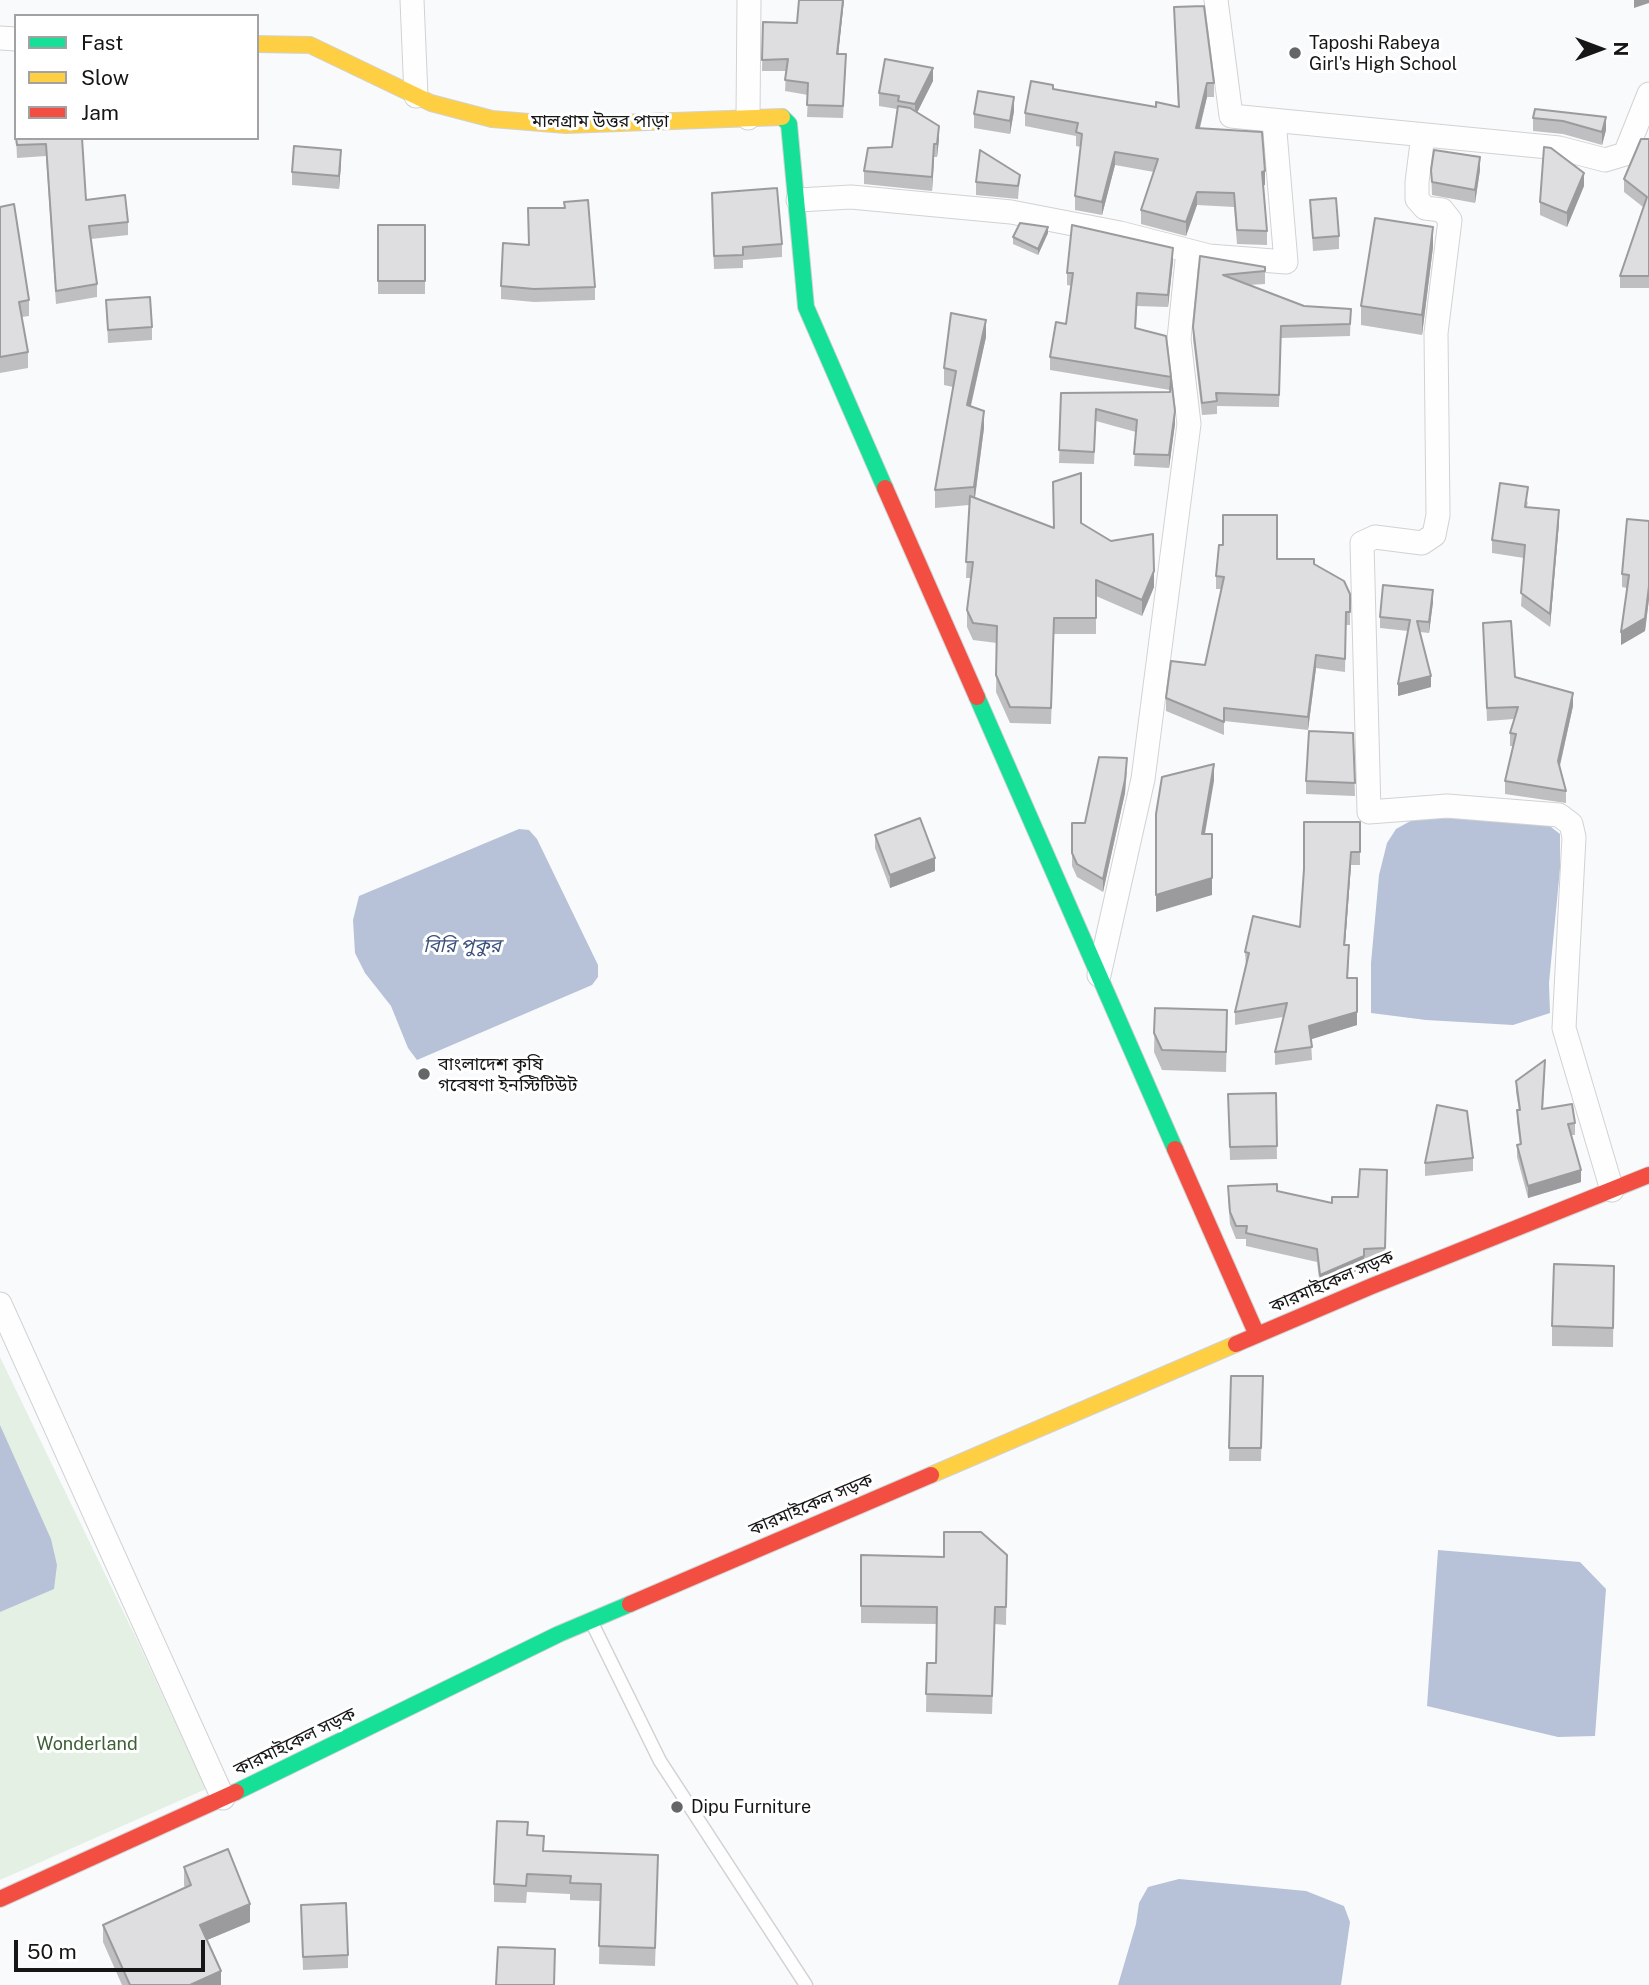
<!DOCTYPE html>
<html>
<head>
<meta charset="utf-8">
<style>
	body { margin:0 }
	#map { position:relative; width:1649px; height:1985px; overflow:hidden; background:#f9fafc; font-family:"Public Sans",sans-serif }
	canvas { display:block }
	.legend { position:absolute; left:14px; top:14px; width:245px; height:126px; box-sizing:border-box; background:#fff; border:2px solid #a2a2a2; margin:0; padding:9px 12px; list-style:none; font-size:21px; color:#161617 }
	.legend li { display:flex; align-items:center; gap:14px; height:35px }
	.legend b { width:35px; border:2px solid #a2a2a2 }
	.north { position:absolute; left:1565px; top:14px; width:70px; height:70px; -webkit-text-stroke:5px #fff; paint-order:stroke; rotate:90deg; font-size:19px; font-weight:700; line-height:28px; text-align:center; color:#161617 }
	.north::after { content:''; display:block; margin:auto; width:24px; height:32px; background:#161617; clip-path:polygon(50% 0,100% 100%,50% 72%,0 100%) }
	.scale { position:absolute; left:14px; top:1940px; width:191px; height:32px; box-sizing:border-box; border:4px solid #161617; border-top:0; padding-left:9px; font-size:21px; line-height:24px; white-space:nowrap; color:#161617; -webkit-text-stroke:5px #fff; paint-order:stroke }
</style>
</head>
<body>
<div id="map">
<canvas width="1649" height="1985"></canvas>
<ul class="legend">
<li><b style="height:9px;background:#16e098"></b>Fast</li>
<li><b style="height:9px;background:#ffcf43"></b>Slow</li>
<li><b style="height:9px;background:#f24e42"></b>Jam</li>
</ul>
<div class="north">N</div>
<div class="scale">50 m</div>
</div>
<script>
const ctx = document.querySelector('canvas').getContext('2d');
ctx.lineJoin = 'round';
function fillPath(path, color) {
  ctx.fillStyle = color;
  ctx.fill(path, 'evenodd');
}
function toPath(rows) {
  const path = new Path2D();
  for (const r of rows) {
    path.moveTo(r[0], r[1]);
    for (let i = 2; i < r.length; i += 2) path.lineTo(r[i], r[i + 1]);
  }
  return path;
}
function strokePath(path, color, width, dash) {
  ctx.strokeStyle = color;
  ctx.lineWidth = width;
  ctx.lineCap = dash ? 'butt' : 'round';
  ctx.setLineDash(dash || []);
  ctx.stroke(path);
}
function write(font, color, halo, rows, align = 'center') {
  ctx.font = font + ' "Public Sans","Noto Sans Bengali",sans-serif';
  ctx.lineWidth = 6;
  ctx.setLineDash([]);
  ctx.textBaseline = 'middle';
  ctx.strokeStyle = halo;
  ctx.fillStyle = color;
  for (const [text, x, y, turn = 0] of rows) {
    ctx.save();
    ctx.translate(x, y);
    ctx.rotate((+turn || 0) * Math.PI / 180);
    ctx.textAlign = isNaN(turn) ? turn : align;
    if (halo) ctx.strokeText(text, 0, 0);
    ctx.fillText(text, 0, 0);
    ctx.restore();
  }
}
fillPath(toPath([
	[0,1357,137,1640,206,1789,0,1880]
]), '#e5f0e5');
fillPath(toPath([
	[1465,818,1542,820,1560,834,1560,869,1549,983,1550,1013,1513,1025,1426,1020,1371,1013,1371,963,1379,875,1387,843,1396,829,1414,819],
	[519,829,529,830,537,839,598,965,598,977,592,985,417,1060,408,1048,391,1006,365,973,355,953,353,920,359,896],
	[0,1425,51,1539,57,1565,54,1589,0,1612],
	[1438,1550,1580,1562,1606,1589,1595,1736,1558,1737,1427,1706],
	[1179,1879,1306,1891,1344,1906,1350,1922,1341,1985,1118,1985,1136,1924,1139,1903,1148,1887]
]), '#b7c2d8');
const lane = toPath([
	[591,1621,660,1761,806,1985]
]);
const street = toPath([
	[412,0,416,96],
	[1216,0,1231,116,1559,148,1605,160,1625,154,1649,94],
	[0,38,16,39],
	[748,118,749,0],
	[1423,135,1417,182,1417,199,1425,208,1442,210,1450,220,1436,333,1438,515,1434,535,1422,543,1375,537,1362,543,1369,812,1447,806,1559,815,1571,824,1574,837,1564,1028,1612,1190],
	[798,200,851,197,1011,212,1120,233,1209,256,1286,262,1274,120],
	[1099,975,1143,779,1189,424,1179,339,1188,251],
	[0,1304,223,1798]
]);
const fast = toPath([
	[782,117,789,124,806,307,885,488],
	[977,697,1175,1149],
	[236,1792,559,1634,630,1604]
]);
const slow = toPath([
	[257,44,310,45,431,103,492,119,566,125,782,117],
	[931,1475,1236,1344]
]);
const jam = toPath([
	[885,488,977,697],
	[1175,1149,1257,1335],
	[1236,1344,1372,1286,1649,1175],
	[630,1604,931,1475],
	[0,1899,236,1792]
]);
strokePath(lane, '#d1d2d3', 15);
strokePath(street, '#d1d2d3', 25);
strokePath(fast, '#d1d2d3', 18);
strokePath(slow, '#d1d2d3', 18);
strokePath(jam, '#d1d2d3', 18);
strokePath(lane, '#fefeff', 12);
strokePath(street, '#fefeff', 23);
strokePath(fast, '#16e098', 16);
strokePath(slow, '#ffcf43', 16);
strokePath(jam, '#f24e42', 16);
fillPath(toPath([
	[844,0,838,54,846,66,843,118,807,117,808,95,785,91,786,71,762,71,763,22,797,23],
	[1174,7,1214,83,1214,97,1207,97,1200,128,1265,185,1263,185,1267,231,1267,245,1237,244,1234,207,1197,205,1186,236,1141,224,1141,210,1154,172,1115,165,1102,215,1075,210,1075,196,1081,147,1076,146,1076,136,1025,126,1025,113,1053,90,1156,107,1178,107],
	[933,81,917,112,939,139,937,157,934,157,932,191,864,184,864,171,892,147,897,109,879,106,879,93],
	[1535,109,1606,130,1602,145,1563,134,1533,131,1533,118],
	[1014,111,1010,134,974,128,974,114],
	[15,115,82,138,86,200,128,222,128,235,91,239,97,284,97,297,56,304,46,156,17,158],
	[1649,139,1649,288,1620,288,1620,276,1643,207,1624,192,1624,179],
	[341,163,339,189,292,185,292,172],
	[1431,170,1480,170,1475,203,1432,195],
	[1020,175,1018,199,976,195,976,182],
	[1584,186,1567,227,1540,215,1540,202],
	[1310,200,1339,236,1339,249,1313,251],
	[712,206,782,244,782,257,743,260,743,268,714,269],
	[0,207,29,300,29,316,22,317,28,352,28,368,0,373],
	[378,225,425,225,425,294,378,294],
	[1048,233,1038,255,1013,244,1013,237],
	[1433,247,1422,335,1361,325,1361,306],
	[1200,256,1265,267,1265,284,1249,285,1304,306,1351,309,1350,336,1281,338,1279,407,1217,406,1217,414,1202,415,1193,339,1193,327],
	[1173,261,1168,307,1137,306,1136,328,1166,336,1175,411,1175,424,1169,468,1134,466,1136,432,1096,421,1094,464,1059,463,1061,393,1170,392,1170,390,1050,370,1050,357,1066,324,1072,286,1067,285,1067,273],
	[501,286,595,287,595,300,534,302,501,299],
	[106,300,152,327,152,340,108,343],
	[986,337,971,406,984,428,975,498,1053,528,1081,523,1154,587,1142,616,1096,596,1096,634,1054,634,1051,724,1010,723,996,692,997,643,973,640,967,627,967,610,971,578,966,578,969,505,935,508,935,490,953,387,944,385,944,368],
	[1528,501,1527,507,1559,523,1550,627,1521,606,1524,558,1492,553,1492,540],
	[1649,521,1649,599,1645,631,1621,645,1627,588,1622,587,1622,574],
	[1277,559,1314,564,1350,594,1350,625,1346,625,1345,672,1316,668,1308,730,1224,721,1224,735,1166,711,1166,698,1205,665,1222,589,1216,589,1216,576],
	[1433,602,1429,633,1420,632,1431,687,1398,696,1408,631,1380,628,1380,617],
	[1483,623,1515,677,1573,706,1560,766,1566,791,1566,803,1505,794,1505,781,1513,746,1510,746,1510,733,1514,719,1487,721],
	[1353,733,1355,796,1306,794,1306,781],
	[1127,771,1125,793,1103,892,1077,877,1072,866,1072,823,1085,823],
	[1360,822,1360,865,1351,865,1345,945,1349,958,1348,978,1357,1025,1311,1039,1312,1060,1275,1065,1275,1052,1283,1017,1235,1025,1235,1012,1246,966,1245,952,1300,927,1304,869],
	[875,835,935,871,890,888,875,848],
	[1155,1008,1227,1029,1226,1072,1162,1070,1154,1052],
	[1545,1072,1543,1109,1575,1123,1575,1135,1571,1135,1581,1182,1528,1198,1517,1157,1517,1145,1520,1145,1517,1122,1517,1110,1519,1110,1516,1092,1516,1081],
	[1276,1093,1277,1159,1230,1160,1228,1094],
	[1473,1158,1473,1171,1425,1176,1425,1163],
	[1387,1170,1385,1260,1364,1262,1364,1268,1320,1287,1317,1262,1246,1246,1246,1239,1236,1239,1230,1224,1228,1198,1277,1191,1332,1203,1358,1197],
	[1614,1266,1613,1347,1552,1346,1552,1326],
	[1231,1376,1263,1376,1261,1461,1229,1461],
	[861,1555,944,1557,1007,1555,1006,1625,995,1624,992,1714,926,1712,927,1663,936,1663,937,1624,861,1623],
	[528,1835,544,1851,658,1872,655,1966,599,1964,600,1901,570,1900,570,1894,527,1892,526,1903,494,1902,494,1884],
	[184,1867,250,1922,207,1940,221,1985,122,1985,103,1942,103,1925,185,1888,184,1885],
	[301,1905,348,1955,348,1968,303,1970]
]), '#bfbfc1');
fillPath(toPath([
	[843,0,844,0,837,66,837,54],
	[1634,0,1649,0,1649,3,1634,8],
	[933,68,933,81,915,117,915,104],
	[1207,83,1207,97,1196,142,1196,128],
	[1014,97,1014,111,1010,134,1010,121],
	[1606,117,1606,130,1602,145,1602,132],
	[939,126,939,139,937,157,937,144],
	[934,144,934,157,932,191,932,177],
	[341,150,341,163,339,189,339,176],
	[1115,152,1115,165,1102,215,1102,202],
	[1480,157,1480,170,1475,203,1475,190],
	[1265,171,1265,185,1262,186,1262,172],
	[1584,173,1584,186,1567,227,1567,213],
	[1197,192,1197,205,1186,236,1186,222],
	[1048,227,1048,233,1038,255,1038,249],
	[1433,227,1433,247,1422,335,1422,315],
	[1173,248,1173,261,1168,307,1168,295],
	[986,320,986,337,967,422,967,405],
	[984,411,984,428,974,504,974,487],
	[1175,411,1175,424,1169,468,1169,455],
	[1559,510,1559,523,1550,627,1550,614],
	[1154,571,1154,587,1142,616,1142,600],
	[1649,586,1649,599,1645,631,1621,645,1621,632],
	[1433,590,1433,602,1429,633,1429,622],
	[1316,655,1316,668,1308,730,1308,717],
	[1431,676,1431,687,1398,696,1398,684],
	[1573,693,1573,706,1558,773,1558,761],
	[1127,758,1125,793,1103,892,1103,879],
	[1214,764,1214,781,1202,851,1202,834],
	[1351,852,1351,865,1344,958,1344,945],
	[935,858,935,871,890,888,890,875],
	[1212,878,1212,895,1156,912,1156,895],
	[1357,1012,1357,1025,1309,1040,1309,1026],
	[1581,1170,1581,1182,1528,1198,1528,1186],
	[1364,1256,1364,1268,1320,1287,1320,1275],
	[250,1904,250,1922,200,1943,200,1925],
	[221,1971,221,1985,190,1985]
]), '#9b9b9d');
const building = toPath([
	[799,0,843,0,837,54,846,54,843,106,807,105,808,83,785,80,788,59,762,60,763,22,797,23,799,0],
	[1204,6,1214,83,1207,83,1196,128,1262,132,1265,171,1262,172,1267,231,1237,230,1234,193,1197,192,1186,222,1141,210,1158,159,1115,152,1102,202,1075,196,1082,134,1076,132,1078,123,1025,113,1031,81,1053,85,1053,89,1156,107,1156,102,1179,107,1174,7,1204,6],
	[885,59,933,68,915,104,898,101,899,96,879,93,885,59],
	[978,91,1014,97,1010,121,974,114,978,91],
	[898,106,910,108,939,126,937,144,934,144,932,177,864,171,868,148,892,147,898,106],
	[1535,109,1606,117,1602,132,1563,121,1533,118,1535,109],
	[16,138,82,138,86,200,125,195,128,222,89,226,97,284,56,291,46,144,17,145,16,138],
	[1641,139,1649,139,1649,276,1620,276,1647,197,1624,179,1641,139],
	[294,146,341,150,339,176,292,172,294,146],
	[1544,147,1551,148,1584,173,1567,213,1540,202,1544,147],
	[980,150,1020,175,1018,186,976,182,980,150],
	[1434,150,1480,157,1475,190,1432,182,1431,170,1434,150],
	[777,188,782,244,743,247,743,255,714,256,712,193,777,188],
	[1336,198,1339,236,1313,238,1310,200,1336,198],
	[588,200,595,287,534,289,501,286,503,243,529,245,528,208,565,208,564,202,588,200],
	[14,204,29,300,19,302,28,352,0,357,0,207,14,204],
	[1375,218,1433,227,1422,315,1361,306,1375,218],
	[1020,223,1048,227,1038,249,1013,237,1020,223],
	[378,225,425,225,425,281,378,281,378,225],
	[1072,225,1173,248,1168,295,1137,293,1135,328,1166,336,1171,377,1050,357,1056,322,1066,324,1073,273,1067,273,1072,225],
	[1200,256,1265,267,1265,271,1223,275,1304,306,1351,309,1350,324,1281,326,1279,395,1216,393,1217,401,1202,403,1193,327,1200,256],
	[150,297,152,327,108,330,106,300,150,297],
	[951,313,986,320,967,405,984,411,974,487,935,490,956,371,944,368,951,313],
	[1171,378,1175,411,1169,455,1134,454,1137,420,1096,409,1094,452,1059,450,1061,393,1170,392,1171,378],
	[1081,473,1081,523,1111,541,1153,534,1154,571,1142,600,1096,580,1096,618,1054,618,1051,708,1010,707,996,675,997,626,973,623,967,610,973,562,966,562,970,496,1054,528,1053,482,1081,473],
	[1500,483,1528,487,1525,507,1559,510,1550,614,1521,593,1525,545,1492,540,1500,483],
	[1223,515,1277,515,1277,559,1314,559,1314,564,1344,581,1350,594,1350,612,1346,612,1345,659,1316,655,1308,717,1224,708,1224,722,1166,698,1171,661,1205,665,1224,577,1216,576,1219,545,1223,545,1223,515],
	[1627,519,1649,521,1649,586,1645,618,1621,632,1629,575,1622,574,1627,519],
	[1383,585,1433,590,1429,622,1417,621,1431,676,1398,684,1410,620,1380,617,1383,585],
	[1511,621,1515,677,1573,693,1558,761,1566,791,1505,781,1516,734,1510,733,1518,707,1487,708,1483,623,1511,621],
	[1309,731,1353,733,1355,783,1306,781,1309,731],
	[1099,757,1127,758,1125,780,1103,879,1077,864,1072,853,1072,823,1085,823,1099,757],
	[1214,764,1202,834,1212,834,1212,878,1156,895,1156,814,1162,777,1214,764],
	[920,818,935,858,890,875,875,835,920,818],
	[1304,822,1360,822,1360,852,1351,852,1344,945,1349,945,1347,978,1357,978,1357,1012,1309,1026,1312,1047,1275,1052,1287,1003,1235,1012,1249,953,1245,952,1253,916,1300,927,1304,869,1304,822],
	[1155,1008,1227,1010,1226,1052,1162,1050,1154,1033,1155,1008],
	[1545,1060,1542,1109,1572,1104,1575,1123,1568,1124,1581,1170,1528,1186,1517,1145,1521,1144,1517,1110,1520,1110,1516,1081,1545,1060],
	[1276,1093,1277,1146,1230,1147,1228,1094,1276,1093],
	[1437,1105,1467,1111,1473,1158,1425,1163,1437,1105],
	[1360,1169,1387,1170,1385,1248,1364,1249,1364,1256,1320,1275,1317,1249,1246,1233,1247,1226,1236,1226,1230,1212,1228,1186,1277,1184,1277,1191,1332,1203,1332,1197,1358,1197,1360,1169],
	[1554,1264,1614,1266,1613,1328,1552,1326,1554,1264],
	[1231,1376,1263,1376,1261,1448,1229,1448,1231,1376],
	[944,1532,981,1532,1007,1555,1006,1607,995,1607,992,1696,926,1694,927,1663,936,1663,937,1607,861,1606,861,1555,944,1557,944,1532],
	[497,1821,528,1822,527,1835,544,1836,543,1851,658,1855,655,1948,599,1946,601,1884,570,1883,571,1876,527,1874,526,1886,494,1884,497,1821],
	[228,1849,250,1904,200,1925,221,1971,190,1985,130,1985,103,1925,191,1885,184,1867,228,1849],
	[346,1903,348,1955,303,1957,301,1905,346,1903],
	[498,1947,555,1949,554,1985,496,1985,498,1947]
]);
fillPath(building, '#dedee0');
strokePath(building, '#9b9b9d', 2);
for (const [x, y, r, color] of [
	[1295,53,7,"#656667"],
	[424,1074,7,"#656667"],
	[677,1807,7,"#656667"]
]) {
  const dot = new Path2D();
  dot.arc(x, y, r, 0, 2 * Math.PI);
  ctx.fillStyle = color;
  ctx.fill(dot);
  strokePath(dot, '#fff', 2.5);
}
write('18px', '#161617', '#fff', [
	["Taposhi Rabeya",1309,43],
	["Girl's High School",1309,64],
	["বাংলাদেশ কৃষি",438,1064],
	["গবেষণা ইনস্টিটিউট",438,1085],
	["Dipu Furniture",691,1807]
], 'left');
write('18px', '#161617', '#fff', [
	["মালগ্রাম উত্তর পাড়া",600,121],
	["কারমাইকেল সড়ক",1332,1282,-23],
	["কারমাইকেল সড়ক",811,1505,-23],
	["কারমাইকেল সড়ক",295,1742,-26]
]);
write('18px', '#3d6137', '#fff', [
	["Wonderland",87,1744]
]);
write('italic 19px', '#3b4f7c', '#fff', [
	["বিরি পুকুর",462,946]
]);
</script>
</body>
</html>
